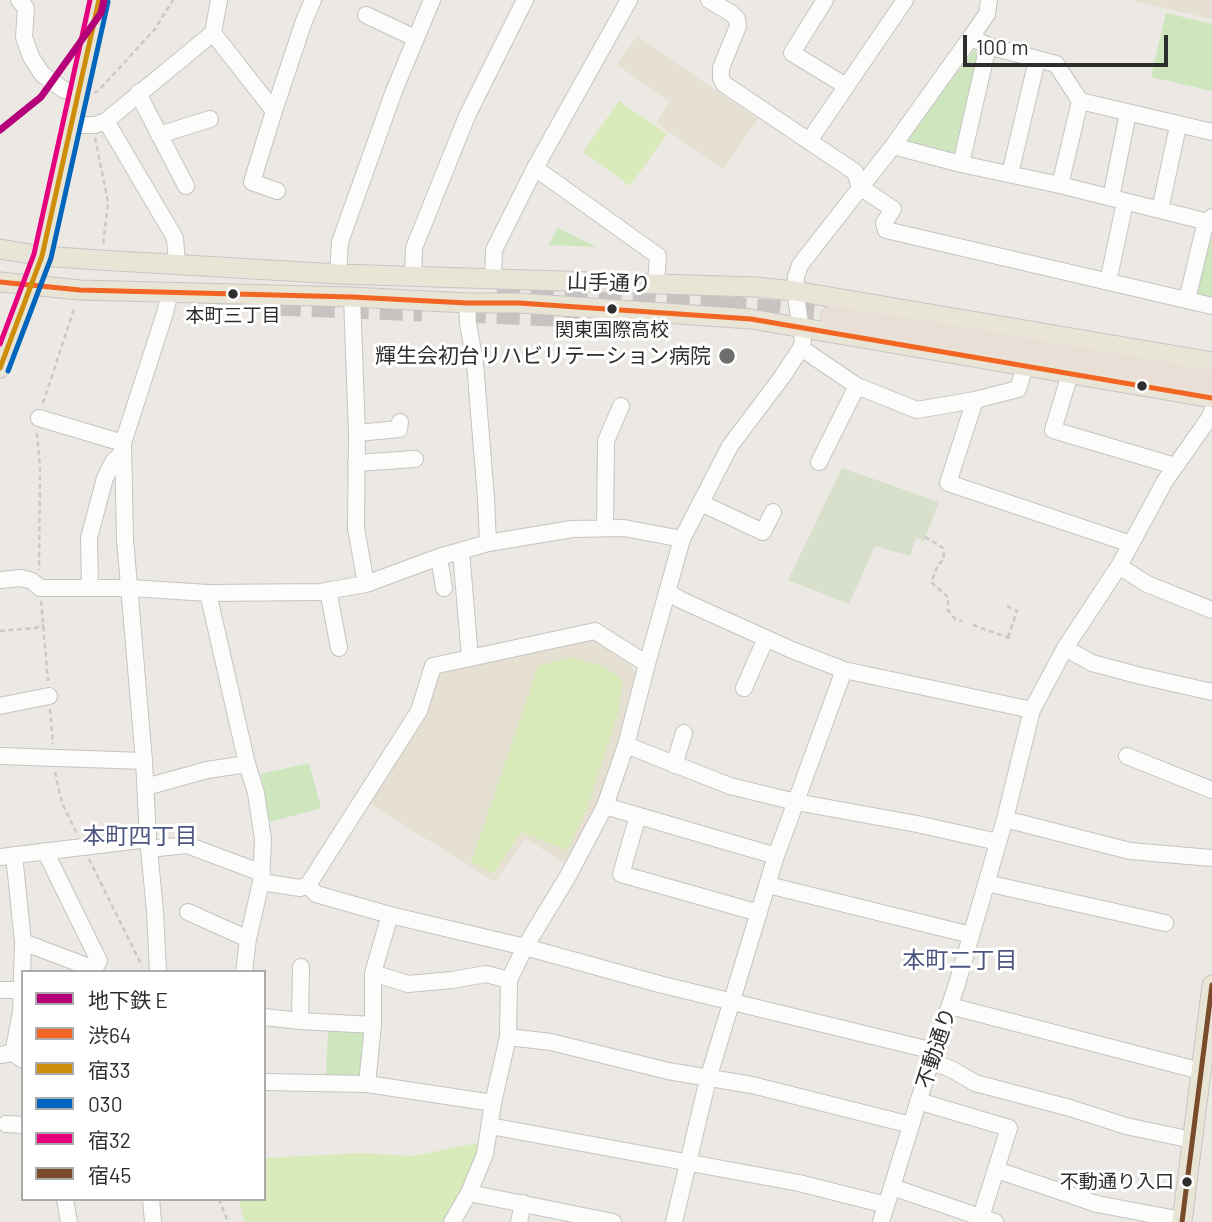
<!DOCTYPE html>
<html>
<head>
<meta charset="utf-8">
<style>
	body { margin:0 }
	#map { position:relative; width:1212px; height:1222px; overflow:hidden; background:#ece8e4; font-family:Barlow,"Noto Sans JP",sans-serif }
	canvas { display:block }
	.legend { position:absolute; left:21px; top:970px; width:245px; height:231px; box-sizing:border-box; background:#fff; border:2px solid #ababab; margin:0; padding:9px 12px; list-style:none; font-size:21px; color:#2e2e2e }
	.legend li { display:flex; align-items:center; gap:14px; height:35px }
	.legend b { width:35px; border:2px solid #ababab }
	.scale { position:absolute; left:963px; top:35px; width:205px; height:32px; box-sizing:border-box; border:4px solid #2e2e2e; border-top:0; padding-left:9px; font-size:21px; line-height:24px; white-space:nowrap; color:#2e2e2e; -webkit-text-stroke:5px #fff; paint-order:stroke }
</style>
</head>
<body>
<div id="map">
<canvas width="1212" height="1222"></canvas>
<ul class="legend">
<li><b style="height:9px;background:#b6007a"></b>地下鉄 E</li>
<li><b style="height:9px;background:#f26522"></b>渋64</li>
<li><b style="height:9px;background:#cf8e09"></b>宿33</li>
<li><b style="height:9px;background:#0065bd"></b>030</li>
<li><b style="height:9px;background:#e5007d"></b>宿32</li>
<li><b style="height:9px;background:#7a4b2a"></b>宿45</li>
</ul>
<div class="scale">100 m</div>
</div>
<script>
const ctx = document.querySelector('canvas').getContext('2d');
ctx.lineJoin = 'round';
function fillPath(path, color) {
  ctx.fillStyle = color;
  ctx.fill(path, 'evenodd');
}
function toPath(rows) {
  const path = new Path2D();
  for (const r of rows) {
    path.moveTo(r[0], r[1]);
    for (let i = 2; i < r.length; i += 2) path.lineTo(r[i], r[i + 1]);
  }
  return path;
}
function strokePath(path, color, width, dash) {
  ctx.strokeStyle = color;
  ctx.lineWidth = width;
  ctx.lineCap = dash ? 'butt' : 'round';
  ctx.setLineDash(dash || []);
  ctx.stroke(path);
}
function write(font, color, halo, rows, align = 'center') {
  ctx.font = font + ' Barlow,"Noto Sans JP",sans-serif';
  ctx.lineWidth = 6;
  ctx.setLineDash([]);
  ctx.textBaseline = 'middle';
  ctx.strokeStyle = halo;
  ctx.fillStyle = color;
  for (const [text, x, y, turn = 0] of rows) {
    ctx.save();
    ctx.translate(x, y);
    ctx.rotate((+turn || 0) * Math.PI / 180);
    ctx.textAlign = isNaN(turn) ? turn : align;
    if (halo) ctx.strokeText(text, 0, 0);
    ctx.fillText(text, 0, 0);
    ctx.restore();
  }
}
fillPath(toPath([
	[1130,0,1212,0,1212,19],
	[637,36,758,119,723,169,656,123,670,102,617,65],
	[593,639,631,665,637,677,601,805,568,866,525,838,495,882,369,803,439,669]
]), '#e6e0d3');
fillPath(toPath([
	[1166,13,1212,24,1212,91,1151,77],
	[974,50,980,53,959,151,955,155,907,144,906,140],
	[557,228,597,247,549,245],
	[1212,229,1212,301,1195,299],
	[309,763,321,808,270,822,261,774],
	[328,1028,370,1030,364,1079,326,1078]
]), '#cee6be');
fillPath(toPath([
	[842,468,939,502,924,541,916,538,910,556,875,546,849,604,788,580]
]), '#d8e0cc');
fillPath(toPath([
	[619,101,667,134,630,186,583,152],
	[571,657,605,667,623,680,617,717,587,809,567,850,521,832,494,873,471,863,538,666],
	[481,1142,470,1176,444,1222,244,1222,239,1199,264,1199,264,1158,361,1153,414,1156]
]), '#d9eabb');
strokePath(toPath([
	[497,288,743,300],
	[278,304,422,310],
	[723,308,771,311,832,317],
	[463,311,579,316]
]), '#c6c3c0', 23, [23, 11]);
const minor = toPath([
	[19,0,26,8,24,37,31,57,42,74,64,90,78,92],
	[709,0,731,13,737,19,738,26,721,68,721,78,724,84,855,172,860,187,893,209,884,223,886,230,1212,306],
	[825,0,792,53,846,86],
	[989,0,987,14,971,37,988,46,1056,64,1080,101,1212,132],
	[366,15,415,38],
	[213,33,274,111,304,21,313,0],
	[139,92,143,103,186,186],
	[274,111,252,182,277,191],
	[106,121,175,238,177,264],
	[72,125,95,125,106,121,213,33,219,0],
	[159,135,210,119],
	[809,141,905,0],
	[893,146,961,164,1060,185,1212,223],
	[961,164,988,46],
	[535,168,658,256,656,284],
	[1010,174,1037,60],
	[1060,185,1080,101],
	[1111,198,1128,113],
	[1160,210,1178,126],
	[338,274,340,242,394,91,432,0],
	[413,276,414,248,467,116,525,0],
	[493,279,494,250,535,168,629,0],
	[1108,282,1125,202],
	[352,297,357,433,356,528,366,584],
	[1187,300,1204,229,1212,217],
	[467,303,468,323,475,363,486,498,488,543],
	[801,348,857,386,917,410,975,400,1018,389,1025,366],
	[1070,374,1053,430,1175,466],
	[975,400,948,483,1131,544],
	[39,418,123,443],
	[357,433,399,429,400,422],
	[819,462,857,386],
	[356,463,415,459],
	[701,503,763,532,773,512],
	[605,528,606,441,621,406],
	[461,551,470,658],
	[439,557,444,588],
	[1119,566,1147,584,1212,610],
	[0,580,21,578,32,581,40,588,130,588,208,593,320,592,366,584,439,557,488,543,572,529,624,528,682,539],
	[90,588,89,538,105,478,113,462,123,452],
	[328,590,339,648],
	[667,592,681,600,792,650,844,670,1032,710],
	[208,593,247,764,256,793,263,839,261,882,248,939,244,972],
	[1065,648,1092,663,1141,676,1212,692],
	[744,688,766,638],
	[0,706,49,696],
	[626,745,730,786,796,802,917,824,998,842],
	[0,756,144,761],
	[1127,756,1212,790],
	[674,765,684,733],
	[146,787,207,770,247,764],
	[605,806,776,856],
	[638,816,621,874,759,913],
	[1005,819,1130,851,1212,858],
	[149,849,187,845,262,873],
	[0,857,148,839],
	[261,882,300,888,308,885,419,711,433,666,595,631,647,664],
	[986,883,1165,923],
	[308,885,316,894,390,915,525,947,659,984,934,1051],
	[768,885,971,935],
	[188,912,248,939],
	[23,942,94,969,99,961,45,851],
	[158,972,155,911,148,839,144,761,125,539,123,443,165,313,170,292],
	[373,973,408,984,452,980,486,974,509,980],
	[0,990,22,990],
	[950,1006,1201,1071],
	[264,1017,300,1021,373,1025],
	[300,1021,301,967],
	[508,1037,551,1042,668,1071,752,1085,911,1125],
	[13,1053,21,1012,23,942,14,855],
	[0,1055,13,1053,23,1060],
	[931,1061,951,1069,975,1083,1070,1108,1126,1126,1192,1140],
	[264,1082,367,1084,493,1103],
	[367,1084,373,1025,373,973,390,915],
	[918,1101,1009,1128,981,1217],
	[6,1124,23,1125],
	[490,1126,799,1183,886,1205],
	[997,1170,1097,1204,1182,1220],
	[892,1187,995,1222],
	[469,1193,613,1222],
	[65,1199,69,1222],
	[151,1199,153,1222],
	[452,1222,469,1193,485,1154,493,1103,508,1037,509,980,525,947,568,876,605,806,626,745,647,664,682,539,730,446,782,377,801,348,803,341,795,291,796,277,800,265,893,146,971,37],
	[519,1222,523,1203],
	[674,1222,708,1079,776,856,844,670],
	[881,1222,931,1061,957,984,1005,819,1032,710,1065,648,1119,566,1165,481,1210,417,1212,411]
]);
const major = toPath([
	[0,249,42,256,100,260,338,274,755,287,795,291,1212,362],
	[0,282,80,290,352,297,467,303,519,303,751,319,1212,398],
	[0,368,22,312,42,256,99,0],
	[1182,1222,1212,985]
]);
const highway = toPath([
	[832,317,1013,347,1212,382]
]);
strokePath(minor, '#c5c4c5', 18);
strokePath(major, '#c6c5c4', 21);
strokePath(highway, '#c6c5c4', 24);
strokePath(toPath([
	[94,93,98,91,155,29,173,0],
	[95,138,108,202,103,245],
	[43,403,75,306],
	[37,433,40,467,39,570],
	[925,537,943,548,944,559,938,565,931,582,948,597,948,610,955,619,962,621],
	[41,601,48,681],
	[1007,606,1017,611,1008,637],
	[973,625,1012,639],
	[0,631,35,628,44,625],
	[50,709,53,744],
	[55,772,62,803,77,834],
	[89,859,142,966],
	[219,1199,228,1222]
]), '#c9c9c8', 2.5, [5, 3.5]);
strokePath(minor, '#fcfcfb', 16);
strokePath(major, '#e8e4d6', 19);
strokePath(highway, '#eadfd6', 23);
strokePath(toPath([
	[0,282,80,290,352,297,467,303,519,303,751,319,1212,398]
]), '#f26522', 5);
strokePath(toPath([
	[0,368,42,256,99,0]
]), '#cf8e09', 5);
strokePath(toPath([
	[8,371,51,258,108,2]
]), '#0065bd', 5);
strokePath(toPath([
	[0,344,34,254,90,0]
]), '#e5007d', 5);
strokePath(toPath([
	[1182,1222,1212,985]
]), '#7a4b2a', 5);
strokePath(toPath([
	[0,130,41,97,101,13,104,0]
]), '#b6007a', 7);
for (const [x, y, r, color] of [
	[233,294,6,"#2e2e2e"],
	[612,309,6,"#2e2e2e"],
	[727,356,9,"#706f6e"],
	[1142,386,6,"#2e2e2e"],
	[1187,1182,6,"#2e2e2e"]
]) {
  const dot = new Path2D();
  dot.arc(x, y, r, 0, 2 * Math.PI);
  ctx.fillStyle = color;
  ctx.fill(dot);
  strokePath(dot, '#fff', 2.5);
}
write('19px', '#2e2e2e', '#fff', [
	["本町三丁目",233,316],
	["関東国際高校",612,330],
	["不動通り入口",1174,1182,"right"]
]);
write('21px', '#2e2e2e', '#fff', [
	["山手通り",609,283,2],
	["不動通り",936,1048,-72]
]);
write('21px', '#2e2e2e', '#fff', [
	["輝生会初台リハビリテーション病院",711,356]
], 'right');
write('23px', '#4d5680', '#fff', [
	["本町四丁目",140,836],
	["本町二丁目",960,960]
]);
</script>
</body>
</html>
